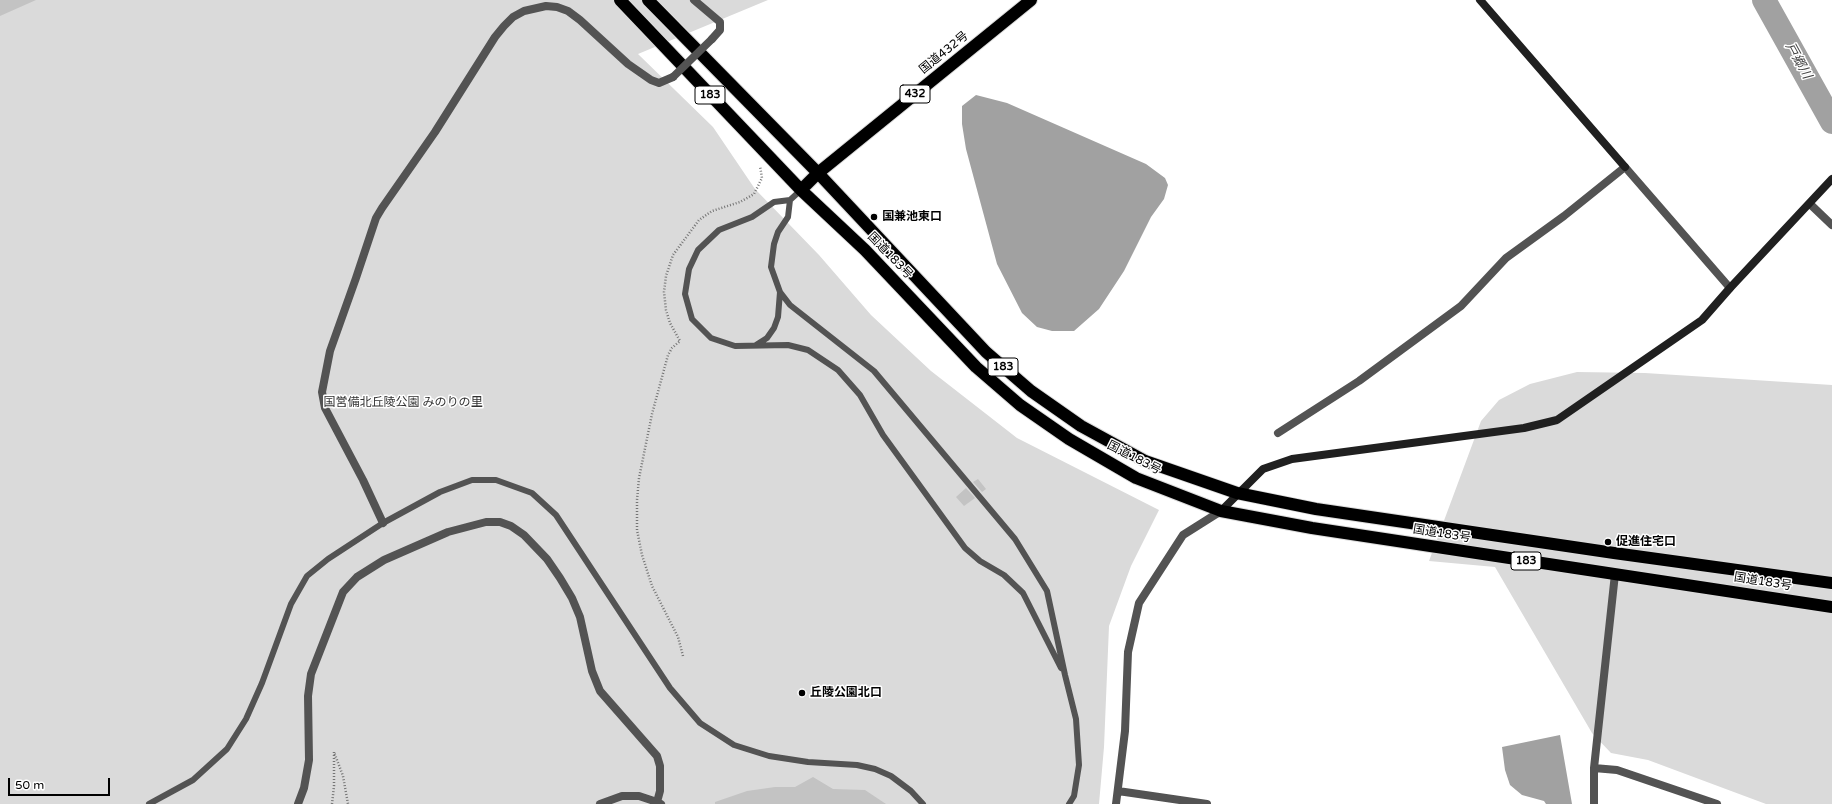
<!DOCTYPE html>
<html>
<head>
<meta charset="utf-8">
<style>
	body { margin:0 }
	#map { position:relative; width:1832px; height:804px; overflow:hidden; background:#fff; font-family:"Varela Round",sans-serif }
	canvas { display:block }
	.scale { position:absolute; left:8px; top:778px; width:102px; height:18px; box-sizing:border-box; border:2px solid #000; border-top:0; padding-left:5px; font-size:12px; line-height:14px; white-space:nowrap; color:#000; -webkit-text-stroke:3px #fff; paint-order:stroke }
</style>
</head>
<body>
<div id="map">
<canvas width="1832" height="804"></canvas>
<div class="scale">50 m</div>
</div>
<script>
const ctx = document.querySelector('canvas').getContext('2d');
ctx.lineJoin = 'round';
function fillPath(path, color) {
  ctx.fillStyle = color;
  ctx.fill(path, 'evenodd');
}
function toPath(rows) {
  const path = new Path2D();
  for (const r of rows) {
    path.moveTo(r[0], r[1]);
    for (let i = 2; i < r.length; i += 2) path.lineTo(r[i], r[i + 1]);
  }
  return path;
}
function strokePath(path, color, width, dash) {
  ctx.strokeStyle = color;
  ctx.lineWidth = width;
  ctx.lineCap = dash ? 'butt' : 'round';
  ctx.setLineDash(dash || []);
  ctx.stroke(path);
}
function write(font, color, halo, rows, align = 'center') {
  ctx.font = font + ' "Varela Round","Noto Sans JP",sans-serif';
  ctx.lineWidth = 3;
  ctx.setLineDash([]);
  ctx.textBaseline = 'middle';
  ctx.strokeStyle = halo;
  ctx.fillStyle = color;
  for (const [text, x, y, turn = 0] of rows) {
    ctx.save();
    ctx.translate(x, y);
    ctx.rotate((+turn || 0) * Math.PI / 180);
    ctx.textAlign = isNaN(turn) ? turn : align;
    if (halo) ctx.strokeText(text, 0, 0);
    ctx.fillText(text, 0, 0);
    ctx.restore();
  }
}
fillPath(toPath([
	[0,0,768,0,638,54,713,127,755,189,819,255,871,315,931,371,1017,438,1159,510,1131,566,1109,626,1104,747,1099,804,0,804],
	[1577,372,1645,373,1832,385,1832,804,1766,804,1648,760,1611,753,1592,733,1495,567,1429,561,1481,421,1499,400,1530,384]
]), '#dadada');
fillPath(toPath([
	[976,95,1007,103,1146,164,1165,178,1168,185,1164,199,1151,217,1124,271,1099,309,1074,331,1052,331,1037,327,1022,313,997,264,966,149,962,124,962,106],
	[1560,735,1572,804,1546,804,1544,801,1522,795,1510,785,1505,770,1502,747]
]), '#a1a1a1');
strokePath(toPath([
	[1764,0,1832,122]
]), '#a1a1a1', 24);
fillPath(toPath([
	[0,0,36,0,0,16],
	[978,479,986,489,982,492,973,482],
	[966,488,975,498,964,506,956,497],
	[813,777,833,789,865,790,886,804,715,804,715,802,747,791,775,787,795,787]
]), '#c3c3c3');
const highway = toPath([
	[620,0,801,190,865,250,976,367,1020,405,1069,439,1136,478,1221,511,1312,528,1832,607],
	[648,0,818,173,986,352,1031,391,1081,426,1145,461,1237,493,1316,509,1614,553,1832,583],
	[801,190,818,173,1031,0]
]);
strokePath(highway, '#dbdbdb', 14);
strokePath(toPath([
	[683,656,678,637,652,586,642,555,637,530,637,500,639,478,652,414,668,355,672,348,680,341,670,323,666,310,664,292,666,276,673,255,699,220,712,211,740,202,754,194,762,178,760,166],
	[332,804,334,786,334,752,343,776,348,804]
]), '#757575', 2.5, [1, 2]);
strokePath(toPath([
	[801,190,790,200,788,217,778,232,774,244,771,267,780,292,790,305,874,371,1015,539,1047,591,1065,675,1076,719,1079,765,1074,796,1069,804],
	[790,200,774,202,752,217,719,230,698,250,689,269,685,294,692,319,711,338,735,346,788,345,808,350,838,370,860,395,883,435,965,548,980,561,1004,575,1023,593,1061,668],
	[756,345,767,338,774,328,778,317,780,292],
	[149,804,193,780,227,749,246,719,262,683,291,604,307,576,328,559,383,523,440,492,472,480,496,480,532,493,556,515,670,688,700,723,734,745,769,756,808,762,857,765,875,769,891,776,911,791,923,804]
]), '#535353', 6);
strokePath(toPath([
	[694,0,720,22,720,30,712,39],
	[1810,204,1832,225],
	[1278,433,1359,381,1461,306,1506,258,1564,216,1625,167,1730,288],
	[383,523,363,480,325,408,322,392,330,351,356,278,376,218,382,208,435,132,495,37,504,26,513,17,524,11,546,6,557,7,568,11,580,20,628,64,651,80,659,83,673,77],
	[1594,768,1617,770,1717,804],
	[1118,791,1207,804],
	[298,804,304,788,309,760,308,696,311,674,343,592,357,577,384,560,448,532,486,522,500,522,511,526,524,535,547,559,560,578,572,598,580,617,592,671,600,691,657,756,660,766,660,791,657,802,661,804],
	[600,804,622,796,639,796,657,802],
	[1116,804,1125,731,1128,652,1139,603,1183,535,1221,511],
	[1594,804,1594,768,1615,574]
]), '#535353', 8);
strokePath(toPath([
	[1480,0,1625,167],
	[1221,511,1263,469,1292,459,1524,428,1557,420,1702,320,1730,288,1832,179]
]), '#202020', 8);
strokePath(highway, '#000', 12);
strokePath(toPath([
	[673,77,712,39]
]), '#535353', 8);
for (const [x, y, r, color] of [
	[874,217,4,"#000"],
	[1608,542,4,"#000"],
	[802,693,4,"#000"]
]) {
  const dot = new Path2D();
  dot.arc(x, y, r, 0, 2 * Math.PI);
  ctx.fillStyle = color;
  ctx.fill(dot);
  strokePath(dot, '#fff', 1.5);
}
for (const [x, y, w] of [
	[915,94,30],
	[710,95,30],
	[1003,367,30],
	[1526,561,30]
]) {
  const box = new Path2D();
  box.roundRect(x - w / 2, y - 9, w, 18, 3);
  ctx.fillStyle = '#fff';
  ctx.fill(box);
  strokePath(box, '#000', 1);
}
write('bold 11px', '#000', null, [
	["432",915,94],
	["183",710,95],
	["183",1003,367],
	["183",1526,561]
]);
write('12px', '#000', '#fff', [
	["国道432号",944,53,-39],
	["国道183号",890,256,46],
	["国道183号",1134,458,27],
	["国道183号",1442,534,9],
	["国道183号",1763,582,9]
]);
write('bold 12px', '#000', '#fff', [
	["国兼池東口",882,217],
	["促進住宅口",1616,542],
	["丘陵公園北口",810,693]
], 'left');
write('12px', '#313131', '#fff', [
	["国営備北丘陵公園 みのりの里",403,403]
]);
write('italic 13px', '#424242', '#fff', [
	["戸郷川",1798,61,61]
]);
</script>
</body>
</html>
